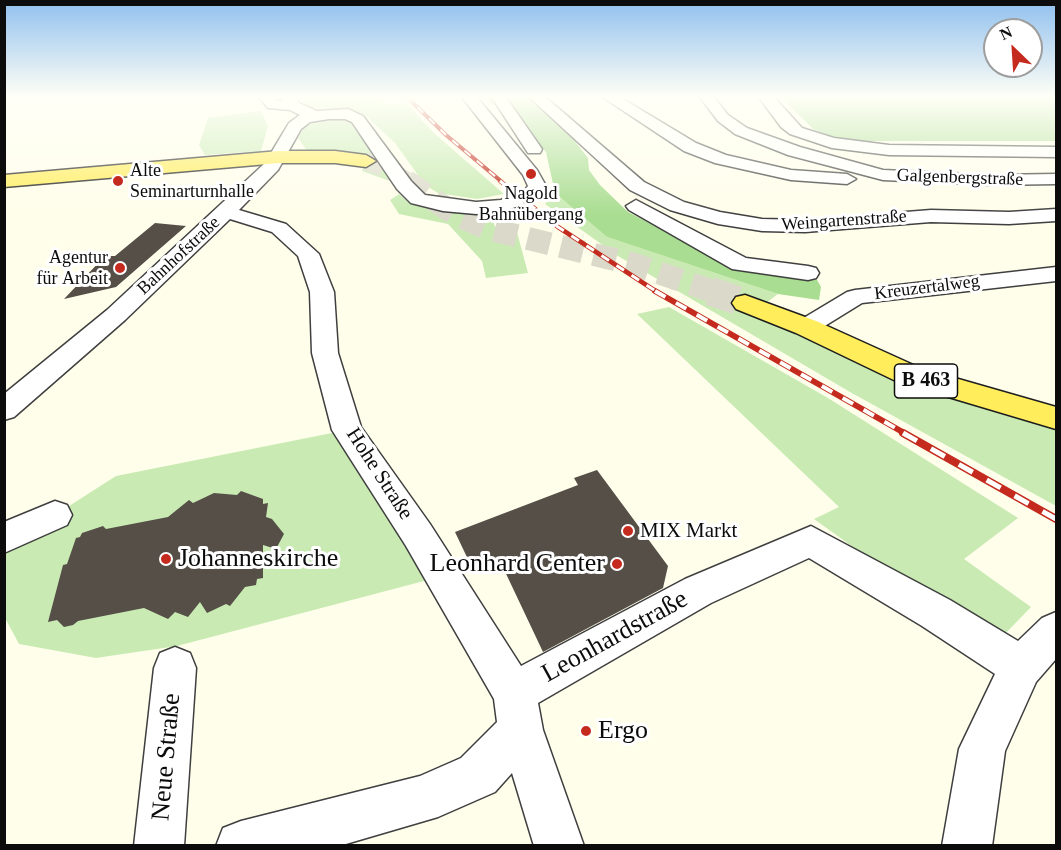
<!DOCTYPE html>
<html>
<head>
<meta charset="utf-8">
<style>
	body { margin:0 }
	#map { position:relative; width:1061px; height:850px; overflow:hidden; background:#fffeeb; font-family:"Times New Roman",serif }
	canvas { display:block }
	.frame { position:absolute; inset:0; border:6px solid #0c0c0c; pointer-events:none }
	.north { position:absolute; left:983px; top:18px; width:60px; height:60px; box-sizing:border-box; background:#fff; border:2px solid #9e9e9e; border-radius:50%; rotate:335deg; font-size:16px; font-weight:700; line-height:24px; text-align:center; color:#0c0c0c }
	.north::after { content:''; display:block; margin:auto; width:21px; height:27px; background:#c42a1d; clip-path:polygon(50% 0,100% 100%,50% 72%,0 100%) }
</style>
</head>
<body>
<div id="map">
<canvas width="1061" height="850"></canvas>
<div class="frame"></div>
<div class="north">N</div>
</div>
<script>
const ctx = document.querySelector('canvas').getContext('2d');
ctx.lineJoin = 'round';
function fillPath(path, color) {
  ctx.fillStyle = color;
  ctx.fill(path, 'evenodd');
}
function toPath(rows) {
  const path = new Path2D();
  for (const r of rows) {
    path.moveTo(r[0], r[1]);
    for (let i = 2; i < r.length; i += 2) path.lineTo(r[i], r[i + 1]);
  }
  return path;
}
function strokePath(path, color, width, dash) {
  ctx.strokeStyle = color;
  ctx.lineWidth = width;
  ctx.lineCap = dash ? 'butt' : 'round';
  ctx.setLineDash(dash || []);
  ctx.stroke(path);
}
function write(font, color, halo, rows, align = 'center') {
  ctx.font = font + ' "Times New Roman",serif';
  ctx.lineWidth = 6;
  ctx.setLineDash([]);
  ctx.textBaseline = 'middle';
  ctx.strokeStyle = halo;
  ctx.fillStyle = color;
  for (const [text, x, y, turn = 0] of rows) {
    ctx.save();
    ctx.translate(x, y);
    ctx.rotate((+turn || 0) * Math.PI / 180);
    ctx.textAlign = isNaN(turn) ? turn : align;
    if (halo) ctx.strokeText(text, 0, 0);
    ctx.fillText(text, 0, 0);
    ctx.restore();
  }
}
fillPath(toPath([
	[300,96,374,96,390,105,406,103,434,133,504,194,477,199,438,193,425,185,395,143,365,115,351,110,307,107],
	[261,111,268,126,261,151,205,155,199,145,208,118],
	[337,118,356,124,395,183,362,171,366,156,307,151,298,138,304,127,323,119],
	[555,193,607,237,778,294,766,303,742,294,745,303,768,322,937,394,1056,430,1056,506,850,392,618,256,545,204],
	[399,194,408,202,438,211,481,214,508,211,512,218,493,221,495,227,515,225,528,273,486,278,482,261,448,224,399,214,390,200],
	[669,307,828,398,1018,518,964,559,1031,607,1000,639,917,593,814,519,839,507,637,314],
	[347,430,443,576,177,646,96,658,19,644,5,618,4,538,55,515,116,476]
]), '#c9ebb3');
fillPath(toPath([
	[481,96,527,96,570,135,588,158,589,170,600,185,628,212,729,265,764,274,816,278,821,287,819,300,778,294,607,237,555,193,546,152,517,118,486,101],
	[780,96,1056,96,1056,141,865,141,832,137,813,129]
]), '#a9dd91');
fillPath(toPath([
	[155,223,186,226,116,287,64,299,105,256,115,256],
	[597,470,668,566,663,588,543,652,500,561,474,572,455,532,578,485,574,478],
	[241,491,263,499,263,504,268,503,266,517,272,519,284,534,276,549,263,545,263,578,257,579,256,585,245,587,230,606,226,604,207,613,200,602,188,617,175,612,168,619,144,608,78,621,73,625,64,627,57,620,48,622,63,565,67,564,76,538,80,537,82,533,103,526,106,529,168,517,189,500,193,503,214,493,237,495]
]), '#554f48');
strokePath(toPath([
	[366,161,390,170,408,182]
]), '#dbdaca', 18, [18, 9]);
strokePath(toPath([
	[406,181,456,215,489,229,633,264,715,292]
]), '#dbdaca', 23, [23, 11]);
strokePath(toPath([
	[710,291,745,303]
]), '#dbdaca', 29, [29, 15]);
const minor = toPath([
	[258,96,273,96,277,101,283,101,281,96,295,96,299,103,317,111,348,109,363,116,411,181,425,195,476,202,501,200,525,190,528,186,523,175,461,96,476,96,537,170,546,186,539,198,505,211,476,214,443,211,411,203,397,189,352,122,345,119,329,119,310,122,301,129,278,170,239,210,286,224,319,254,334,292,338,353,361,427,430,524,521,666,685,579,811,526,950,600,1018,641,1042,618,1056,612,1056,659,1036,682,1005,751,992,846,942,846,959,749,995,674,922,626,809,558,711,603,538,703,543,730,584,846,534,846,512,773,495,792,438,817,339,846,216,846,223,828,241,821,420,776,461,758,497,722,494,699,406,546,332,430,312,353,310,292,298,256,272,232,230,219,125,320,14,417,4,420,4,394,107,310,265,163,289,123,300,115,290,110,268,108,258,96],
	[491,96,505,96,542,149,540,153,528,153,491,96],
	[528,96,544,96,644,182,684,202,720,212,762,219,805,220,931,210,1009,212,1056,209,1056,221,1009,224,931,222,805,232,762,231,718,224,670,210,630,190,528,96],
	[601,96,618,96,696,143,726,155,791,170,847,174,856,179,847,184,791,180,715,163,684,151,601,96],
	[699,96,713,96,728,115,747,128,800,147,883,170,992,175,1056,174,1056,184,992,185,883,180,788,155,735,134,718,121,699,96],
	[758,96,773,96,802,128,834,138,889,145,1056,147,1056,157,889,155,832,148,790,134,781,127,758,96],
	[636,200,746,258,808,266,816,268,819,273,816,278,808,280,732,269,629,210,626,206,636,200],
	[1056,267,1056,281,862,303,815,332,806,335,797,332,793,327,797,322,847,292,855,290,1056,267],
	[55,501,67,505,72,515,67,525,4,553,4,522,55,501],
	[175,647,190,653,196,668,184,846,134,846,154,668,160,653,175,647]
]);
const major = toPath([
	[279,151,335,151,366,155,376,161,366,167,335,163,279,163,4,187,4,175,279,151],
	[745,295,816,321,920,368,1056,407,1056,429,898,382,796,333,736,309,732,303,736,297,745,295]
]);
strokePath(minor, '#3f3f3f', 3);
strokePath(major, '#1d1d1d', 3);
fillPath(minor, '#fff');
fillPath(major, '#ffed5b');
const railFar3 = toPath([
	[406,96,446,135,502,182]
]);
const railFar2 = toPath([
	[500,181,558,227,657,292]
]);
const railFar1 = toPath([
	[655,291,906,434]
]);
const rail = toPath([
	[903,433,1056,519]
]);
strokePath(railFar3, '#c42a1d', 4);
strokePath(railFar2, '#c42a1d', 4.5);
strokePath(railFar1, '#c42a1d', 6);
strokePath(rail, '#c42a1d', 8);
strokePath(railFar3, '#fff', 2, [8]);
strokePath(railFar2, '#fff', 3, [9]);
strokePath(railFar1, '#fff', 4, [12]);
strokePath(rail, '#fff', 5, [16]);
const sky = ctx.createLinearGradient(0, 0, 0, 215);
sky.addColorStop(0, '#90c0ef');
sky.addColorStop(0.45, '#fffff6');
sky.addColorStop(1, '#fffff600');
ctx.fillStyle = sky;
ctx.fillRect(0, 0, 1061, 215);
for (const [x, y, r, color] of [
	[531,174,6,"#c42a1d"],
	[118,181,6,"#c42a1d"],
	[120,268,6,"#c42a1d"],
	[628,531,6,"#c42a1d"],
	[166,559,6,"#c42a1d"],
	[617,564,6,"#c42a1d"],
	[586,731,6,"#c42a1d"]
]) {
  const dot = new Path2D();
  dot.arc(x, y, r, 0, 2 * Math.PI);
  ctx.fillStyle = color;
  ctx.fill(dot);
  strokePath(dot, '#fff', 2);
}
write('18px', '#0c0c0c', '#fff', [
	["Alte",130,171],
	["Seminarturnhalle",130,192],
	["Nagold",531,194,"center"],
	["Bahnübergang",531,215,"center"],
	["Agentur",108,258,"right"],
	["für Arbeit",108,279,"right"]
], 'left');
write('18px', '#0c0c0c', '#fff', [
	["Galgenbergstraße",960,178,2],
	["Weingartenstraße",844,221,-4],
	["Bahnhofstraße",179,256,-43],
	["Kreuzertalweg",927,288,-7]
]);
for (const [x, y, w] of [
	[926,381,63]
]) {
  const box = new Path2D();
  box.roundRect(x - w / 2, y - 17, w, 34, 4.5);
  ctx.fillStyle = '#fff';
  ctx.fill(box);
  strokePath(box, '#0c0c0c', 1.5);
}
write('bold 20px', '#0c0c0c', null, [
	["B 463",926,381]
]);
write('21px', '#0c0c0c', '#fff', [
	["Hohe Straße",379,474,57]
]);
write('21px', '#0c0c0c', '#fff', [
	["MIX Markt",640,531]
], 'left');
write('26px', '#0c0c0c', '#fff', [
	["Johanneskirche",178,559],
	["Leonhard Center",605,564,"right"],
	["Ergo",598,731]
], 'left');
write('26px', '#0c0c0c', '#fff', [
	["Leonhardstraße",615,637,-29],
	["Neue Straße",167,757,-85]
]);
</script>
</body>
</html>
